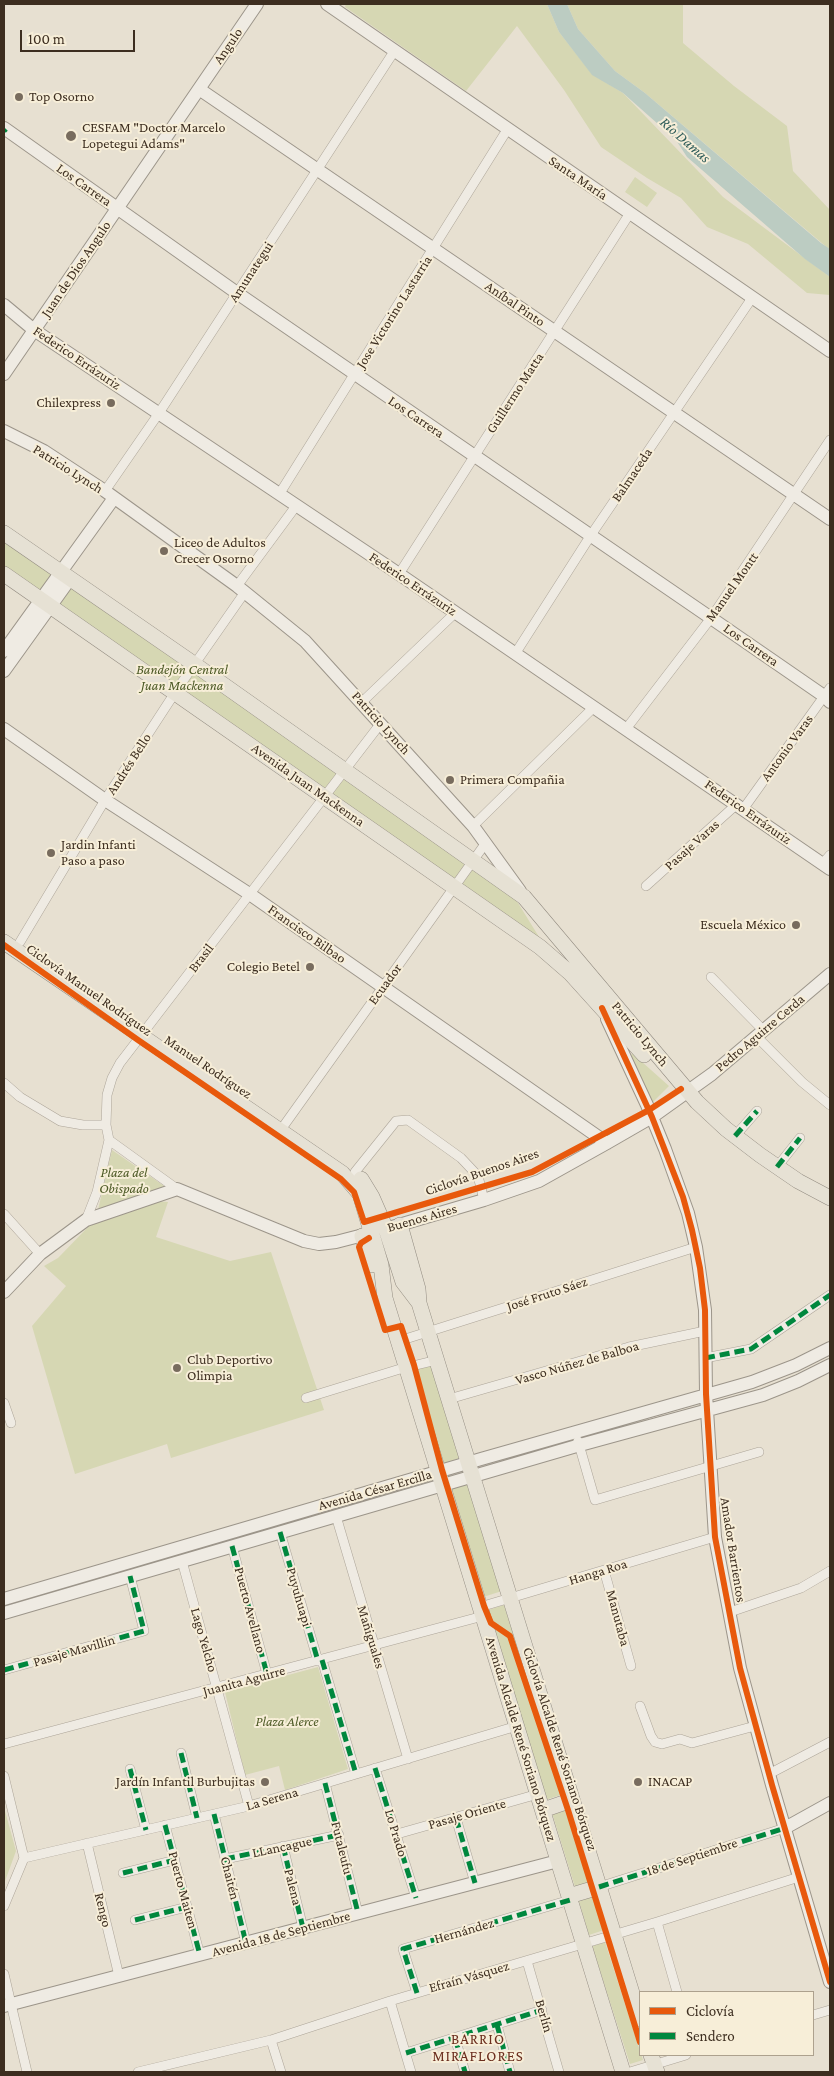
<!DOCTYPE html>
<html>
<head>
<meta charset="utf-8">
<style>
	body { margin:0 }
	#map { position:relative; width:834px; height:2076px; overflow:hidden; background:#e7e0d1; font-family:"Crimson Pro",serif }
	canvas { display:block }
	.frame { position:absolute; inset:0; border:5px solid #3d2e20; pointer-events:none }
	.legend { position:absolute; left:639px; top:1991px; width:175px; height:65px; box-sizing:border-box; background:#f7eed8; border:1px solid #ada18e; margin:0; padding:6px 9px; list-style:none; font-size:15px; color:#3d2e20 }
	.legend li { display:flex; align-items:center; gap:10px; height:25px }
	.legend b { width:25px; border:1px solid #ada18e }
	.scale { position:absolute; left:20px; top:30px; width:115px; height:22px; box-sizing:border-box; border:2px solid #3d2e20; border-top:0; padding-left:6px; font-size:15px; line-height:18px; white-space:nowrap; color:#3d2e20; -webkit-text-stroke:4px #f7eed8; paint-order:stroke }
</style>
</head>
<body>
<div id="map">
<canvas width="834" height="2076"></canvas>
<div class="frame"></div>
<ul class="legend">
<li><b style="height:6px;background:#e8590c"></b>Ciclovía</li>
<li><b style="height:6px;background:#00873e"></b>Sendero</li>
</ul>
<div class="scale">100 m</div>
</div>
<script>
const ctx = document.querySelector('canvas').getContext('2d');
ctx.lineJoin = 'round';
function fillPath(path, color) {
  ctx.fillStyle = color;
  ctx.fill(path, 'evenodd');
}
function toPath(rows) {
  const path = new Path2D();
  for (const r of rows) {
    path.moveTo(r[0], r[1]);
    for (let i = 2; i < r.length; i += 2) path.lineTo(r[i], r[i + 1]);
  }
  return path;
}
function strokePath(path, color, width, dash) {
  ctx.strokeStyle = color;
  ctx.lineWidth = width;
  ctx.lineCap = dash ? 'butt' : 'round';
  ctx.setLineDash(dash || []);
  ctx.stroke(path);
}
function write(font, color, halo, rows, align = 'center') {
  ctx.font = font + ' "Crimson Pro",serif';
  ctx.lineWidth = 4;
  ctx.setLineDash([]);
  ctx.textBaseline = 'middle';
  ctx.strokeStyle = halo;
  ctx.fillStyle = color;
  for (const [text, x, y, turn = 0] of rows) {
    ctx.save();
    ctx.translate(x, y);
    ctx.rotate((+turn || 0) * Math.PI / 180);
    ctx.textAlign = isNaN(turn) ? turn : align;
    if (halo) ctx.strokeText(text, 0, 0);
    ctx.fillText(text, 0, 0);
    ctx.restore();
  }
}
fillPath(toPath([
	[346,4,547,4,559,32,592,74,623,93,723,197,830,277,830,295,807,293,748,244,707,227,681,198,647,178,601,147,564,90,517,26,466,91,345,7],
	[567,4,683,4,683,43,734,86,787,126,793,171,830,210,830,250,645,93,615,71,578,29],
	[635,177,657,193,647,207,625,192],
	[4,536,510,890,544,945,4,570],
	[632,1053,669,1086,652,1103,630,1061],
	[112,1150,167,1188,98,1210],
	[155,1201,168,1202,156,1237,230,1261,271,1252,324,1410,171,1458,167,1444,75,1474,32,1326,66,1286,44,1266,58,1258,89,1226],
	[433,1363,462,1457,442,1464,412,1369],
	[469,1482,502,1591,480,1598,446,1489],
	[504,1605,564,1794,545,1800,485,1611],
	[318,1667,348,1769,285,1790,279,1766,245,1775,225,1692],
	[4,1807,16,1851,4,1884],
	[567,1808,590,1886,576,1890,552,1813],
	[593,1893,604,1930,589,1935,578,1898],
	[605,1942,643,2060,630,2064,592,1946]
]), '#d6d7b3');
fillPath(toPath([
	[547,4,567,4,578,29,615,71,645,93,821,243,830,249,830,277,805,259,687,157,676,140,623,93,592,75,559,32]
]), '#bcccc2');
const street = toPath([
	[105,491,159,413,395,50],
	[280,493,507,130],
	[399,574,630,213],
	[237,586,296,506],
	[515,654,591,535,752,298],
	[362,702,455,613],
	[626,729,711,618,830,440],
	[744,808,830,688],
	[473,826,594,707],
	[824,862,830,855],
	[646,886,737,804],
	[20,942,105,800,178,688,245,592],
	[711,977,763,1030],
	[756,1036,802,1082,830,1105],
	[4,1083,20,1097,60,1121,83,1125,106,1125],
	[285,1124,485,844],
	[735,1136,757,1111],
	[109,1140,177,1189],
	[777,1167,800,1138],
	[355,1172,396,1121,408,1120,461,1158,478,1176,484,1200],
	[4,1214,40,1254],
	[86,1220,97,1192,109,1140,106,1125,107,1095,112,1078,120,1063,381,723],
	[399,1341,696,1247],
	[705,1358,751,1349,830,1295],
	[306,1398,400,1369,437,1360],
	[449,1399,629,1347,705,1331],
	[4,1403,11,1423],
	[578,1441,595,1500,759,1452],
	[336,1516,408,1759],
	[280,1532,318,1661],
	[232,1546,267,1674],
	[182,1561,249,1806],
	[604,1570,631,1666],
	[480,1607,715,1537],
	[730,1612,801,1588,830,1571],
	[322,1660,356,1774],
	[4,1670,144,1631,130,1576],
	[640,1706,651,1736,655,1742,662,1744,680,1739,692,1743,755,1726],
	[4,1744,483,1616],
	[181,1753,197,1818],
	[375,1768,416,1898],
	[130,1769,146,1830],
	[769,1774,830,1742],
	[4,1776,24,1858,4,1906],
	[325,1783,358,1913],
	[214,1814,246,1943],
	[456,1818,475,1883],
	[165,1825,200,1955],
	[397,1834,538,1794],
	[87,1843,119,1976],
	[283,1846,303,1928],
	[24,1858,249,1806,517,1726],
	[225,1859,339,1835],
	[123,1873,175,1860],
	[599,1887,785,1828],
	[135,1920,187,1907],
	[657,1922,677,1992],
	[527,1961,559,2072],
	[4,1974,27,2072],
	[417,1993,403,1949,570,1900],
	[390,2001,411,2072],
	[813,2015,830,2010],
	[497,2025,510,2072],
	[455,2038,465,2072],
	[271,2040,281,2072],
	[406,2053,542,2010],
	[138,2072,271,2040,390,2001,657,1922,799,1877],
	[630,2072,686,2055]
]);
const secondary = toPath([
	[327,4,830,351],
	[199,89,830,519],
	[4,128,237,293,711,618,824,696,830,702],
	[4,305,34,330,399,574,830,869],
	[4,374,257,4],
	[4,431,44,451,105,491,237,586,305,641,473,826,520,891],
	[4,651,114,498],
	[4,671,70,579],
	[4,729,105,800,251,895,607,1143],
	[607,1019,647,1105,665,1149,688,1213,696,1247,705,1310,706,1394,715,1537,740,1668,772,1785,830,1982],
	[392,1227,484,1200,539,1181,607,1143,652,1117,712,1074,830,974],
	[4,1292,40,1254,86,1220,177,1189,304,1241,319,1244,336,1242,371,1233],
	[4,1599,481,1459,752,1382,796,1365,830,1348],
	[4,1613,580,1445,763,1395,798,1381,830,1365],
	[785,1828,830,1803],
	[4,2006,558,1861]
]);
const primary = toPath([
	[4,533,194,664,524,897,697,1102,726,1129,760,1155,798,1181,830,1198],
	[4,574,540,947,570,973,644,1055],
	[4,942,342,1173,360,1194,381,1265,385,1298,623,2072],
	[361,1179,372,1197,386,1229,403,1282,419,1303,640,2019],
	[400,1225,418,1289,419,1302],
	[362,1236,372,1265],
	[543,1810,572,1800],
	[569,1896,599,1887],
	[651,2055,657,2072]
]);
strokePath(street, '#ada599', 10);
strokePath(secondary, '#9c958a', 14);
strokePath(primary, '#928b80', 16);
strokePath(street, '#efebe3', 9);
strokePath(secondary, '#efebe3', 12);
strokePath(primary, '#e6e1d4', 15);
strokePath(toPath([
	[4,131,6,129],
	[735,1136,757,1111],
	[777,1167,800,1138],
	[705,1358,751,1349,830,1295],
	[280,1532,318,1661],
	[232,1546,267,1674],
	[322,1660,356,1774],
	[4,1670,144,1631,130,1576],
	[181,1753,197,1818],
	[375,1768,416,1898],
	[130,1769,146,1830],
	[325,1783,358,1913],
	[214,1814,246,1943],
	[456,1818,475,1883],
	[165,1825,200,1955],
	[283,1846,303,1928],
	[225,1859,339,1835],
	[123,1873,175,1860],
	[599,1887,785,1828],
	[135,1920,187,1907],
	[417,1993,403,1949,570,1900],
	[497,2025,510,2072],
	[455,2038,465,2072],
	[406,2053,542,2010]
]), '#00873e', 5, [10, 5]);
strokePath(toPath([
	[4,945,138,1040,341,1179,354,1192,364,1222,532,1172,649,1110,681,1089],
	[602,1008,652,1117,683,1197,692,1230,700,1268,705,1310,706,1394,715,1537,740,1668,772,1785,830,1982],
	[369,1238,361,1243,359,1247,385,1330,401,1326,414,1365,442,1470,484,1606,491,1623,510,1636,568,1810,640,2042]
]), '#e8590c', 6);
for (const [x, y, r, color] of [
	[19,97,5,"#786c5e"],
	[71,136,6,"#786c5e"],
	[111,403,5,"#786c5e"],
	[164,551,5,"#786c5e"],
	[450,780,5,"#786c5e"],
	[51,853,5,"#786c5e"],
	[796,925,5,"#786c5e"],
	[310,967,5,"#786c5e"],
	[177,1368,5,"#786c5e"],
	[265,1782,5,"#786c5e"],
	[638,1782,5,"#786c5e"]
]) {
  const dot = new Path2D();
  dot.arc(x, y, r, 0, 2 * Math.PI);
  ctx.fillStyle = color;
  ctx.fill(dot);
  strokePath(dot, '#f7eed8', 2);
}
write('14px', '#3d2e20', '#f7eed8', [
	["Angulo",228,46,-56],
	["Santa María",578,178,34],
	["Los Carrera",84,185,35],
	["Juan de Dios Angulo",76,269,-56],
	["Amunategui",251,272,-57],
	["Aníbal Pinto",515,304,34],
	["Jose Victorino Lastarria",394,312,-58],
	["Federico Errázuriz",77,358,34],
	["Guillermo Matta",515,393,-57],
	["Los Carrera",416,417,34],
	["Patricio Lynch",68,469,32],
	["Balmaceda",632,475,-56],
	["Federico Errázuriz",413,584,34],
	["Manuel Montt",732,587,-55],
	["Los Carrera",751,645,35],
	["Patricio Lynch",381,723,48],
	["Antonio Varas",787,748,-54],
	["Andrés Bello",129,764,-57],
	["Avenida Juan Mackenna",308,785,35],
	["Federico Errázuriz",748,812,35],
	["Pasaje Varas",692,845,-42],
	["Francisco Bilbao",307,934,35],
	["Brasil",201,958,-52],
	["Ecuador",385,984,-54],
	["Ciclovía Manuel Rodríguez",89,990,35],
	["Pedro Aguirre Cerda",760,1033,-40],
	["Patricio Lynch",640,1034,50],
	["Manuel Rodríguez",208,1067,34],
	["Ciclovía Buenos Aires",482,1172,-19],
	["Buenos Aires",422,1218,-16],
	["José Fruto Sáez",547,1294,-18],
	["Vasco Núñez de Balboa",577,1363,-16],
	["Avenida César Ercilla",375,1490,-16],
	["Amador Barrientos",733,1550,81],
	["Hanga Roa",598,1572,-17],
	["Puyuhuapi",299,1597,74],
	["Puerto Avellano",250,1610,75],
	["Manutaba",618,1618,75],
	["Mañiguales",371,1637,73],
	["Lago Yelcho",204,1640,74],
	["Pasaje Mavillin",74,1651,-16],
	["Juanita Aguirre",244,1681,-15],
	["Avenida Alcalde René Soriano Bórquez",521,1739,73],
	["Ciclovía Alcalde René Soriano Bórquez",560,1749,72],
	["La Serena",272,1799,-16],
	["Pasaje Oriente",467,1814,-16],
	["Lo Prado",396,1833,73],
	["LLancague",282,1847,-12],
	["Futaleufu",342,1848,76],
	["18 de Septiembre",692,1857,-18],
	["Chaitén",230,1878,76],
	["Palena",293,1887,76],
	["Puerto Maiten",183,1890,75],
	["Rengo",103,1910,76],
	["Hernández",464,1931,-16],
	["Avenida 18 de Septiembre",281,1934,-15],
	["Efraín Vásquez",469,1977,-16],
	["Berlín",544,2016,74]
]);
write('14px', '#3d2e20', '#f7eed8', [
	["Top Osorno",29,97],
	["CESFAM \"Doctor Marcelo",82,128],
	["Lopetegui Adams\"",82,144],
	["Chilexpress",101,403,"right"],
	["Liceo de Adultos",174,543],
	["Crecer Osorno",174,559],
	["Primera Compañia",460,780],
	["Jardin Infanti",61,845],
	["Paso a paso",61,861],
	["Escuela México",786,925,"right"],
	["Colegio Betel",300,967,"right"],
	["Club Deportivo",187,1360],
	["Olimpia",187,1376],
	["Jardín Infantil Burbujitas",255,1782,"right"],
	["INACAP",648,1782]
], 'left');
write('italic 14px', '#4d5a26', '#f7eed8', [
	["Bandejón Central",182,670],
	["Juan Mackenna",182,686],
	["Plaza del",124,1173],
	["Obispado",124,1189],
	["Plaza Alerce",287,1722]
]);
write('italic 15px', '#2f5d5a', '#f7eed8', [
	["Río Damas",685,140,41]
]);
ctx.letterSpacing = '1px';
write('15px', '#6b2e1e', '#f7eed8', [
	["BARRIO",478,2039],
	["MIRAFLORES",478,2056]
]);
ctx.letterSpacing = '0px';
</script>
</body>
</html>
